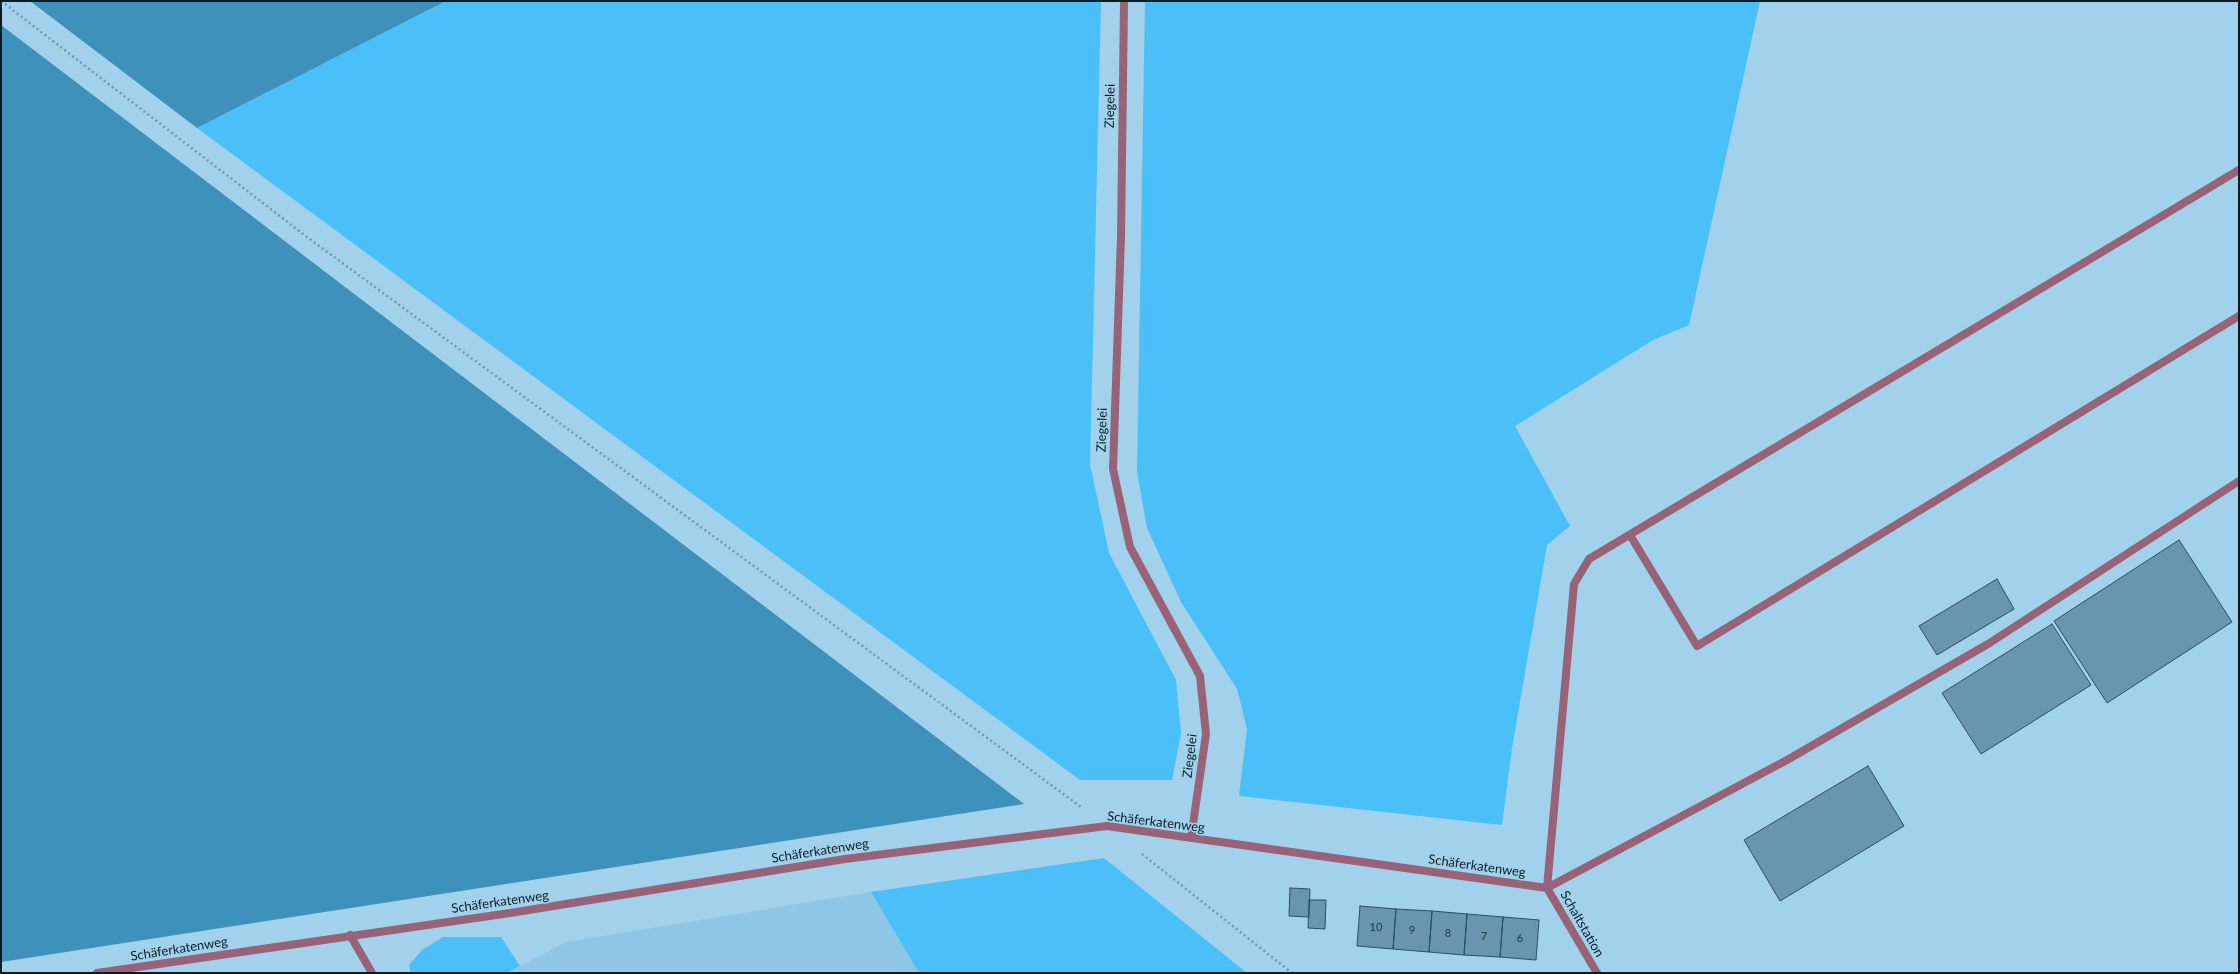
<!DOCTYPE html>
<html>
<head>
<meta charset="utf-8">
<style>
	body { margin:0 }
	#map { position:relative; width:2240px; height:974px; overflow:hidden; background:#a2d1eb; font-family:Lato,sans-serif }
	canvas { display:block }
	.frame { position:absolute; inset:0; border:2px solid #0a1c26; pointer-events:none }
</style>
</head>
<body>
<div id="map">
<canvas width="2240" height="974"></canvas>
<div class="frame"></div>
</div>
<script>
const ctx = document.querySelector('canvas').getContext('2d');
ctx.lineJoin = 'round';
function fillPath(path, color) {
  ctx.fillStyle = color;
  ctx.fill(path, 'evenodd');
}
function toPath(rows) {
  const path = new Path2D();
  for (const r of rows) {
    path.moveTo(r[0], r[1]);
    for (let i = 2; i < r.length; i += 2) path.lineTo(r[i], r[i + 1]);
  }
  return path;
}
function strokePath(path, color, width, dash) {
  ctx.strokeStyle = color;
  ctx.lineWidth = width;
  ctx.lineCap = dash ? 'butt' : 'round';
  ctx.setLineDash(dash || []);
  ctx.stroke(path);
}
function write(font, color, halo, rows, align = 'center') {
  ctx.font = font + ' Lato,sans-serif';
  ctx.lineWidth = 3;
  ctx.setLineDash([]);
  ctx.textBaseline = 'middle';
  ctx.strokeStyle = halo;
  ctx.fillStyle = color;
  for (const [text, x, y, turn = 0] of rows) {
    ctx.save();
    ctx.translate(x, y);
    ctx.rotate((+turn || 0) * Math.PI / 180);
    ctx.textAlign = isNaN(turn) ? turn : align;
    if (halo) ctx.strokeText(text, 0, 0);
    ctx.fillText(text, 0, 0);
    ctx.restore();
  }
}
fillPath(toPath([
	[871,892,919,973,507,973,566,942]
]), '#90c6e5');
fillPath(toPath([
	[446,1,1101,1,1090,464,1109,553,1176,680,1181,733,1172,780,1080,780,197,128],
	[1145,1,1760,1,1689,325,1653,340,1515,426,1570,526,1547,545,1512,748,1502,825,1239,796,1247,729,1237,689,1181,602,1147,528,1137,472],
	[1104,858,1247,973,919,973,871,892],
	[443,937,501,937,520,966,507,973,411,973,409,965,422,950]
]), '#4bbff7');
fillPath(toPath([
	[30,1,446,1,197,128],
	[1,25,1024,804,1,962]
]), '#3e91ba');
const building = toPath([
	[2179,540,2232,622,2107,703,2054,621,2179,540],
	[1997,579,2014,609,1937,655,1919,626,1997,579],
	[2052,624,2091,685,1981,754,1942,693,2052,624],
	[1868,766,1904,826,1780,901,1744,840,1868,766],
	[1290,888,1310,889,1309,917,1289,916,1290,888],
	[1309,900,1326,900,1325,929,1308,928,1309,900],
	[1360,906,1396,909,1393,949,1357,946,1360,906],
	[1396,909,1432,911,1429,952,1393,949,1396,909],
	[1432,911,1467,914,1464,955,1429,952,1432,911],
	[1467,914,1503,917,1500,957,1464,955,1467,914],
	[1503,917,1539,920,1536,960,1500,957,1503,917]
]);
fillPath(building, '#6995ae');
strokePath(building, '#255067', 1);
strokePath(toPath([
	[1,1,307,237,1081,807],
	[1142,854,1292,973]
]), '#7298ad', 2.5, [2, 3]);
strokePath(toPath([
	[1630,535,1697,646,2239,316],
	[1547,888,1574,584,1589,559,2239,170],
	[1547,888,1787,760,1988,644,2239,481],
	[350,935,372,973]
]), '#986278', 8);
strokePath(toPath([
	[1124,1,1121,237,1113,469,1130,547,1200,676,1206,734,1191,838],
	[97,973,510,913,845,859,1107,826,1547,888,1597,973]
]), '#986278', 8);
write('11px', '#223a48', null, [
	["10",1376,927],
	["9",1412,930],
	["8",1448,933],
	["7",1484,936],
	["6",1520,938]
]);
write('13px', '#0a1c26', '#a2d1eb', [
	["Ziegelei",1110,106,-89],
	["Ziegelei",1102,430,-88],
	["Ziegelei",1190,756,-83],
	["Schäferkatenweg",1156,822,7],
	["Schäferkatenweg",820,851,-9],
	["Schäferkatenweg",1477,866,8],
	["Schäferkatenweg",500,902,-8],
	["Schaltstation",1582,924,60],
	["Schäferkatenweg",179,949,-9]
]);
</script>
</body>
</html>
